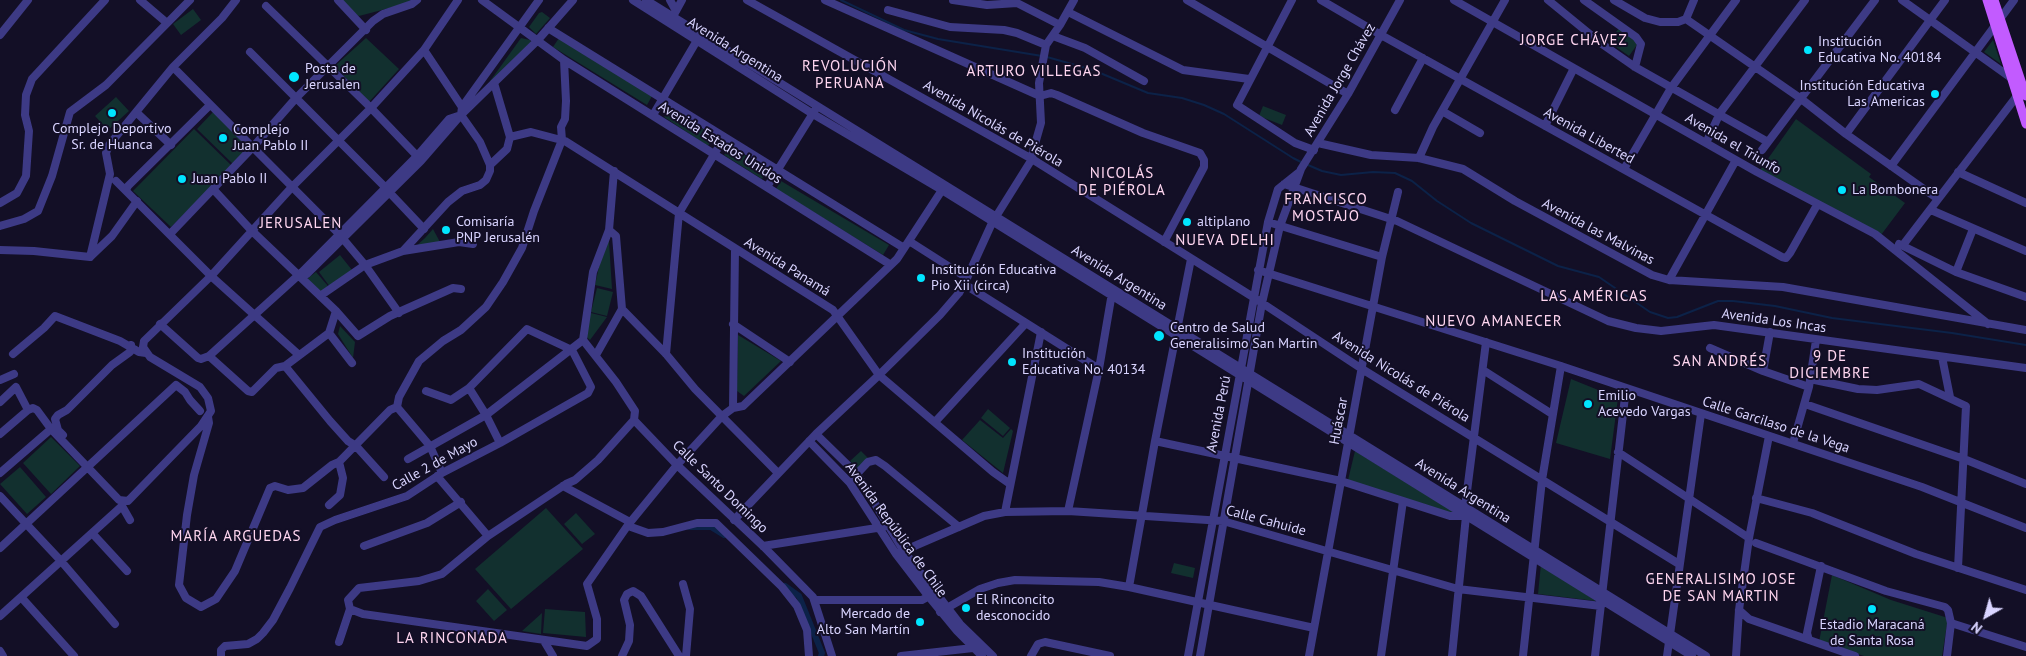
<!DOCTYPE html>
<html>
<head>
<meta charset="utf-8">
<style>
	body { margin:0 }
	#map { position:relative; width:2026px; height:656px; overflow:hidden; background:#130f26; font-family:"PT Sans",sans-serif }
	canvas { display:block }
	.north { position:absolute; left:1961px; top:591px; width:50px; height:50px; -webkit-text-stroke:4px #130f26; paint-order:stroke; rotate:218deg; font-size:14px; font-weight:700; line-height:20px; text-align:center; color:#d9d4ff }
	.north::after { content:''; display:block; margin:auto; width:18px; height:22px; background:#d9d4ff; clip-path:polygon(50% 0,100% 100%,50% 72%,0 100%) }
</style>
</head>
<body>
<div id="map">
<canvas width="2026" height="656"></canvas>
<div class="north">N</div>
</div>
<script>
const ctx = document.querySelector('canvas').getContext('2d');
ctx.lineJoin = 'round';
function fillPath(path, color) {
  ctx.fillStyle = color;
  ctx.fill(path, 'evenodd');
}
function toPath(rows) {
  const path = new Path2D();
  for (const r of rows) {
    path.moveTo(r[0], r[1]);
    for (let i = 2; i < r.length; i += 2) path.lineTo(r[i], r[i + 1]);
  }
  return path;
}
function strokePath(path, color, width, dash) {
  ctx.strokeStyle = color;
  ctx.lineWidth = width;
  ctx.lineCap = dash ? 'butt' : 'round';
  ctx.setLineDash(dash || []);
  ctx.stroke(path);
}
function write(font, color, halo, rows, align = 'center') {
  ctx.font = font + ' "PT Sans",sans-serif';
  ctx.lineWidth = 4;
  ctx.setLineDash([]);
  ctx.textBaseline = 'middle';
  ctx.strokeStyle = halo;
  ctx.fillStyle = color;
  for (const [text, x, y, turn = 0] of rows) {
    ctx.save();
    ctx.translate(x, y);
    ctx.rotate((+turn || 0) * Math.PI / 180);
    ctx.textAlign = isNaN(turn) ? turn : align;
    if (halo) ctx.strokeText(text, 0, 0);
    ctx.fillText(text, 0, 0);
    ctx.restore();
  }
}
fillPath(toPath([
	[342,0,412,0,401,5,359,16,353,13],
	[193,9,201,20,181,35,173,24],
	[542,12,550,18,536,34,529,27,539,13],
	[1619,28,1639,42,1629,56,1609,42],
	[366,38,399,69,369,102,338,70,336,65],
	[521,38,530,40,532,44,470,109],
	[559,38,652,96,647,105,553,47],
	[1993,40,2001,64,1984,52],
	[116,97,129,111,108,130,95,116],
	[1263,106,1286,115,1282,125,1259,116],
	[671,108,714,136,708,146,664,117],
	[213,112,251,148,234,165,197,129],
	[1796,119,1871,174,1869,177,1905,203,1881,235,1760,170],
	[194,129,232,166,171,227,133,191],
	[731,147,767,168,762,179,724,155],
	[781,181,889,245,883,255,776,189],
	[433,229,440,242,414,248,425,238],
	[605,240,609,241,612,289,595,285],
	[340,255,352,270,330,287,319,272],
	[316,272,328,286,321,292,307,279],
	[597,288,613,292,607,316,591,312],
	[587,312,607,317,590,340,581,332],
	[340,326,355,342,353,358,338,334],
	[738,335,781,361,744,396,737,391],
	[1571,379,1618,398,1610,459,1556,443],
	[988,409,1010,428,1003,436,981,418],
	[980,420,1003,438,1011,429,1013,431,1003,473,962,440],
	[51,437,80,466,51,494,23,463],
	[861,451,871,461,860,471,850,461],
	[1355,451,1453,511,1450,514,1348,480],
	[20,467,46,497,27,514,0,484],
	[546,508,583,549,511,609,475,569],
	[576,513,595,534,582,544,564,524],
	[1174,563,1195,568,1193,578,1171,573],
	[1541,564,1596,601,1538,594],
	[1832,575,1891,600,1948,618,1942,656,1864,656,1819,642],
	[488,589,507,610,494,621,476,601],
	[545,609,585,612,586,637,543,633],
	[542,613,541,634,522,631]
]), '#12302f');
strokePath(toPath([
	[841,0,904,30,938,39,1042,56],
	[1047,57,1093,70,1148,93,1182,98,1204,105,1224,114,1293,158,1303,163],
	[1308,165,1322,171,1341,175,1373,172,1395,173,1412,181,1437,201,1471,223,1558,266,1599,277,1650,312,1668,318,1677,317,1718,301,1733,301,1775,306,1832,318,1952,333,2026,345]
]), '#0c2248', 2);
strokePath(toPath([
	[689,527,711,527,724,535],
	[785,586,799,596,822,653,821,656]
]), '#0c2248', 6);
strokePath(toPath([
	[140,0,167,23],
	[338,0,366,30],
	[482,0,564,60,891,265],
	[633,0,813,114,942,190,1692,656],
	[646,0,1706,656],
	[670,0,676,11],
	[747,0,1032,159,1253,297,1362,369,1679,564],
	[825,0,1040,96,1051,93,1057,95,1143,133,1200,153,1204,160,1204,167,1164,242],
	[953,0,987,5,1017,3,1060,25],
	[1187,0,1348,94],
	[1292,0,1237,105,1295,143,1314,150],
	[1321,0,1381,35,1782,257,1786,258,1790,253,1817,205],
	[1454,0,1757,172,1875,234,1988,324],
	[1548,0,1602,44,1635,67,1768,142],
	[1584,0,1636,37,1641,44,1635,67],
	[1614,0,1645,18,1660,22,1678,22,1686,19,1694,0],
	[1902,0,2014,80],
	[266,6,371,108,419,158],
	[888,10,950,27,1004,30,1017,33,1046,45],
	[1068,12,1183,70,1249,79],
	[1686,19,1800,98,1846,134,1938,199],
	[671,20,682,0],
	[548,28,904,248],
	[0,35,28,0],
	[1053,36,1085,48,1144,81],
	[424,50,462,107],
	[250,52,385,187],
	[173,67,339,234,365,265,399,313],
	[1395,110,1423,58],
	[1442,111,1480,133],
	[136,112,171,145],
	[461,115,462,107,539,0],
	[653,115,699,37],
	[1545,126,1574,68],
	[1846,134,1945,0],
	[510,137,531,132,565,141,833,310,879,375,993,472,1010,484],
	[562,140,561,127,565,119,566,101,564,60],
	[1318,143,1371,155,1419,158,1463,169,1515,201,1652,275,1669,280,1783,287,2026,330],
	[1706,143,1720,113,1805,0],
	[1762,150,1875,0],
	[1419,158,1433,127,1505,0],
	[490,165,507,149,510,137,494,83],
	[1891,166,2014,0],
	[1624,169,1671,88,1736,0],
	[1958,172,2026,203],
	[116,181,211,276,299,355],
	[1284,184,1397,221,1608,321,1636,328,1661,331,1714,325,2026,368],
	[767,187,815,110],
	[126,190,128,186,210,105],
	[214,190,251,230,336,311,358,336,390,316,453,288,461,289],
	[389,192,424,229],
	[0,203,17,193,26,176,29,131,25,115,26,95,32,79,105,0],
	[1931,210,2026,251],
	[1268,222,1382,257],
	[0,226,24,219,38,211,52,176,70,112,106,85,190,0],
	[170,234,253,147,296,98,373,21,383,14,412,4,417,0],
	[909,241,967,278],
	[1899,244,1956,272,2026,297],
	[1903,245,2020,92],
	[0,250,34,251,90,257],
	[403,251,459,242,473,244],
	[91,256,112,236,137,201],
	[90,257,110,174,106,153,109,145,173,67,222,18,236,0],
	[1258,270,1561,366,1922,487,2026,528],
	[1956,272,1973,229],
	[307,274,421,161,461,115,537,41,573,0],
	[1669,280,1736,160],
	[964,284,1099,369],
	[320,296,365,265,403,251,448,202,462,191,480,185,486,180,490,171,490,165,480,142,461,115],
	[622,309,666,354,695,389,778,473],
	[160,324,198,358,201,359,209,356,302,272,417,156,449,119,461,115],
	[733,324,790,362],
	[329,333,352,363],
	[583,340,616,382,635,411,634,420],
	[1710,348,1763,371,1809,387],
	[13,354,44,328,55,316,120,341,139,352,146,353],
	[666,354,679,213,724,138],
	[596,355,622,309,616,236,609,230],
	[209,356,248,391,252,392,276,368,285,366,329,333,336,311],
	[1942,357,1950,397],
	[285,366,330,421,348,441,356,446,384,477],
	[1483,370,1552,414],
	[1763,371,1770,332],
	[1810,379,1858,389,1877,390,1919,384,1966,406,1958,568],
	[0,380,14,374],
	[469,388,486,415,500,443],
	[426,391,451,400,469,388,527,329,572,350],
	[0,402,16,387,28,410],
	[1805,404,1964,459,2026,484],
	[733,408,735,249],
	[208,417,209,423,194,475,187,515,179,585,186,598,201,607,216,599,235,571,270,488,275,486,288,490,303,488,332,465,339,462],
	[634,420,598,460,575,480,566,484,488,536,442,574,419,581,359,588,348,600,350,609,363,614,587,646,597,639,597,619,587,584,628,525,677,465,722,416,733,408,743,406,897,259,944,187],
	[634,420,677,465,763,546,813,597,832,656],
	[935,422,1026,323],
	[0,434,28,410,33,408,37,410,51,429,119,500,128,501,201,426,211,411,208,398,200,387,150,357,143,347,144,341,211,276,292,187,371,108,424,50,458,0],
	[816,434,857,474,903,550,960,624,993,656],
	[63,435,58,430,55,419,58,415,67,410,112,365,130,352,131,345],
	[809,441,850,483,896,554,929,597,957,631,982,656],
	[1155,441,1341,481,1450,516,1464,516],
	[1793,443,1809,387,1816,340],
	[1618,452,1749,538],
	[408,459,486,415,583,340,593,272,609,230,614,171],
	[0,473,51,429],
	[442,473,430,446,397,407,399,397,419,361,443,341,461,330,486,307,503,282,522,248,534,211,562,140],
	[437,476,488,536],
	[854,477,868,462,876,460,885,466,959,527],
	[563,486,630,522],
	[0,496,61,561,115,624],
	[1756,498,1812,513,1916,554,2026,590],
	[329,505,340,495,343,478,339,462,390,410,397,407],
	[122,506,130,520],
	[1068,511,1099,369,1112,293],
	[1005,512,1041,332],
	[734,520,816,434,879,375,940,315,959,293,967,278,992,223,1032,159,1033,151,1041,123,1039,83,1046,45,1060,25,1074,0],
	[628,525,631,527,648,533,663,532,697,523,716,523,782,587,797,606,807,630,809,656],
	[92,533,127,571],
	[1756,543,1886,591,1945,607,1948,610,1951,623,1947,656],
	[364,546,427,523,461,502],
	[763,546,883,527],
	[0,548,176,385,185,392,190,400,200,411],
	[896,554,984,516,1005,512,1068,511,1223,521,1458,589,1601,606],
	[683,584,690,609,686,656],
	[1129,587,1155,441,1191,259],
	[21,597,74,656],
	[814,600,922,600,931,595],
	[1739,610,1749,619,1855,656],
	[940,612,980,589,998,583,1015,580,1099,582,1129,587,1314,628],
	[0,616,122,506,123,501],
	[1951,623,2026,647],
	[1809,640,1807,633,1821,566],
	[544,641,553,656],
	[339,642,350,609],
	[0,651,3,656],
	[221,656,221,650,225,646,248,644,257,639,263,633,273,620,290,588,320,527,335,520,407,496,442,473,500,443,588,393,591,387,572,350],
	[622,656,629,641,630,625,624,600,627,594,633,591,641,596,679,656],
	[901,656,973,648,975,646],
	[1031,656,1038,644,1045,642,1110,656],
	[1188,656,1268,222,1278,189,1298,173],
	[1200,656,1262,303,1280,226,1301,169,1348,94,1400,0],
	[1309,656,1382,257,1398,192],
	[1381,656,1403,501],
	[1452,656,1466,516,1465,507,1486,342],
	[1523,656,1542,480,1561,366],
	[1595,656,1626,388],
	[1667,656,1701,414],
	[1736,656,1739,610,1749,538,1769,436]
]), '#3d3a85', 8);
strokePath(toPath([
	[1987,0,2026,124],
	[1994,0,2026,96]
]), '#c25bff', 9);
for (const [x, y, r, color] of [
	[1808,50,5,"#00e5ff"],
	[294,77,6,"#00e5ff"],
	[1935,94,5,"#00e5ff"],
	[112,113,5,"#00e5ff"],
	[223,138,5,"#00e5ff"],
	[182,179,5,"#00e5ff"],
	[1842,190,5,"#00e5ff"],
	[1187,222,5,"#00e5ff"],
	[446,230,5,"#00e5ff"],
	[921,278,5,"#00e5ff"],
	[1159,336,6,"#00e5ff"],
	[1012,362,5,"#00e5ff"],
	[1588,404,5,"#00e5ff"],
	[966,608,5,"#00e5ff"],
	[1872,609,5,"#00e5ff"],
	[920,622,5,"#00e5ff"]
]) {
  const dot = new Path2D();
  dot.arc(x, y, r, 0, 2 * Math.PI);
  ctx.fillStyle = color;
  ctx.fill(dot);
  strokePath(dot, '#130f26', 2);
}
write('14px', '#d9d4ff', '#130f26', [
	["Institución",1818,42],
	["Educativa No. 40184",1818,58],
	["Posta de",305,69],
	["Jerusalen",305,85],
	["Institución Educativa",1925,86,"right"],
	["Las Americas",1925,102,"right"],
	["Complejo Deportivo",112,129,"center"],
	["Sr. de Huanca",112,145,"center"],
	["Complejo",233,130],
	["Juan Pablo II",233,146],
	["Juan Pablo II",192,179],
	["La Bombonera",1852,190],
	["Comisaría",456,222],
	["PNP Jerusalén",456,238],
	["altiplano",1197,222],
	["Institución Educativa",931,270],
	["Pio Xii (circa)",931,286],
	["Centro de Salud",1170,328],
	["Generalisimo San Martin",1170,344],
	["Institución",1022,354],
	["Educativa No. 40134",1022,370],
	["Emilio",1598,396],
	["Acevedo Vargas",1598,412],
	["El Rinconcito",976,600],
	["desconocido",976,616],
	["Mercado de",910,614,"right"],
	["Alto San Martín",910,630,"right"],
	["Estadio Maracaná",1872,625,"center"],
	["de Santa Rosa",1872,641,"center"]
], 'left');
write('14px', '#d9d4ff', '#130f26', [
	["Avenida Argentina",735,50,32],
	["Avenida Jorge Chávez",1340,80,-60],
	["Avenida Nicolás de Piérola",993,124,30],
	["Avenida Liberted",1589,136,29],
	["Avenida Estados Unidos",720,143,32],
	["Avenida el Triunfo",1733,144,30],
	["Avenida las Malvinas",1598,232,28],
	["Avenida Panamá",787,267,32],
	["Avenida Argentina",1119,278,32],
	["Avenida Los Incas",1774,321,8],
	["Avenida Nicolás de Piérola",1401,377,32],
	["Avenida Perú",1219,414,-79],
	["Huáscar",1339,421,-79],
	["Calle Garcilaso de la Vega",1776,425,18],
	["Calle 2 de Mayo",435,464,-29],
	["Calle Santo Domingo",720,487,44],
	["Avenida Argentina",1463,491,32],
	["Calle Cahuide",1266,521,15],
	["Avenida República de Chile",896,530,54]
]);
ctx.letterSpacing = '1px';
write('15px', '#ffd6f0', '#130f26', [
	["JORGE CHÁVEZ",1574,41],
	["REVOLUCIÓN",850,67],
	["PERUANA",850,84],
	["ARTURO VILLEGAS",1034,72],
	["NICOLÁS",1122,174],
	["DE PIÉROLA",1122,191],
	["FRANCISCO",1326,200],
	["MOSTAJO",1326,217],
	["JERUSALEN",301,224],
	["NUEVA DELHI",1225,241],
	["LAS AMÉRICAS",1594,297],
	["NUEVO AMANECER",1494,322],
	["9 DE",1830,357],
	["DICIEMBRE",1830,374],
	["SAN ANDRÉS",1720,362],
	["MARÍA ARGUEDAS",236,537],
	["GENERALISIMO JOSE",1721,580],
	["DE SAN MARTIN",1721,597],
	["LA RINCONADA",452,639]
]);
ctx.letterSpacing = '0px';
</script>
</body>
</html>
